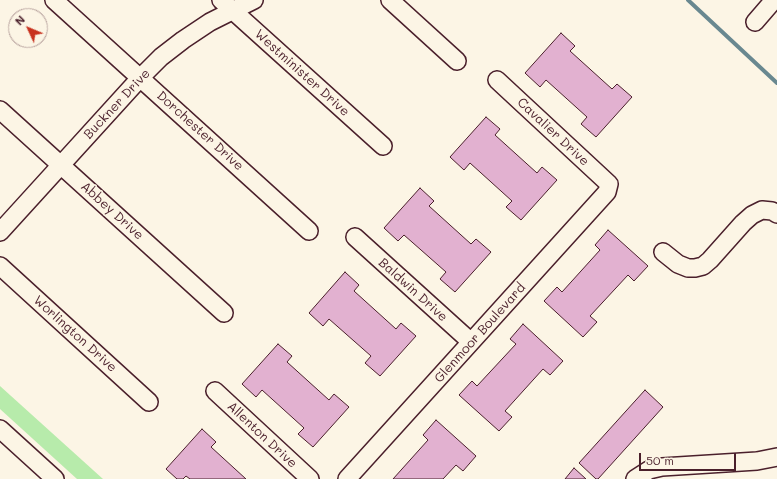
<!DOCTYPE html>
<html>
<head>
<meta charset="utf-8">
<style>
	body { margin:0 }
	#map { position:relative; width:777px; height:479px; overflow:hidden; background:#fcf5e5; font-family:Mali,sans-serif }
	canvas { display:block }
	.north { position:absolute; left:8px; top:8px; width:40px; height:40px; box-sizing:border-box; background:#fcf5e5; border:1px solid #b59f9b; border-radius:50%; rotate:314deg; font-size:11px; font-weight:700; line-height:16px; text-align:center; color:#4a1f2b }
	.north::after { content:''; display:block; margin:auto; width:14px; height:18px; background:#c8321e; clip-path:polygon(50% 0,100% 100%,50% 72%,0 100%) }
	.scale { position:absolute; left:639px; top:453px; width:97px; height:18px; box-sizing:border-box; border:2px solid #4a1f2b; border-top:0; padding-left:5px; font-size:12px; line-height:14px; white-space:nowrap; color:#4a1f2b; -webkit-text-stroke:3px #fcf5e5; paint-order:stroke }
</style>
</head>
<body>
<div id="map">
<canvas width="777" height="479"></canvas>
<div class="north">N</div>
<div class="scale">50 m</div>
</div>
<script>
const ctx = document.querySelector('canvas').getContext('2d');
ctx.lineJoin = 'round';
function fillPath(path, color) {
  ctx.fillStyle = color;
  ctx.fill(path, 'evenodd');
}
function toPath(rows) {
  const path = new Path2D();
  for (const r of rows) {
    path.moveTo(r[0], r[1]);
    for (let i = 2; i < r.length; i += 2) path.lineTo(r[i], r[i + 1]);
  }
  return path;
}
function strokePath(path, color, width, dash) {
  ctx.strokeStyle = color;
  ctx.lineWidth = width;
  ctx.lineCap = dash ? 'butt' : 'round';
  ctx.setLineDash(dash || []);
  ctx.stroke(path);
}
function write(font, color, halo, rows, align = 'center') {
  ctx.font = font + ' Mali,sans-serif';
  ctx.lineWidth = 3;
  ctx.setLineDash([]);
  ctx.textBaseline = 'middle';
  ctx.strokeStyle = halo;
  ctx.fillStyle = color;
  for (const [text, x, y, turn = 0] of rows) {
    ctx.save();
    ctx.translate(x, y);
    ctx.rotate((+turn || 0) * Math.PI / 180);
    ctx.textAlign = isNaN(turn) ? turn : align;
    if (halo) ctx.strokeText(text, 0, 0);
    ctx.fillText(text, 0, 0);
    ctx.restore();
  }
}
fillPath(toPath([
	[0,386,103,479,77,479,0,409]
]), '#b7ebab');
strokePath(toPath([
	[688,0,777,83]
]), '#698890', 4);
const building = toPath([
	[561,33,575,46,570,51,612,89,617,84,632,97,596,137,581,124,587,117,546,80,540,87,525,73,561,33],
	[486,117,500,129,495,135,537,173,542,167,557,180,521,220,506,207,512,201,470,163,464,170,450,157,486,117],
	[420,188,434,201,429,206,471,244,476,239,491,252,455,292,440,279,446,272,404,235,398,241,384,228,420,188],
	[608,230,648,266,634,281,628,275,590,316,597,322,583,337,544,301,557,287,562,292,600,250,595,245,608,230],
	[345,272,359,285,354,291,396,329,401,323,416,336,380,376,365,363,371,356,329,319,323,326,309,313,345,272],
	[523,324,563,361,550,375,543,369,505,411,512,417,499,431,459,395,472,381,477,386,516,344,510,339,523,324],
	[278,344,292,356,287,362,329,400,334,394,349,407,313,447,298,434,304,428,262,390,256,397,242,384,278,344],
	[645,390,663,407,598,479,596,479,579,463,645,390],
	[436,420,476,456,463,471,456,465,443,479,393,479,428,440,423,435,436,420],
	[202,429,216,442,211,447,246,479,190,479,186,476,183,479,177,479,166,469,202,429],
	[574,468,586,479,565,479,574,468]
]);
fillPath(building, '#e2b1d0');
strokePath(building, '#4a1f2b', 1);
const minor = toPath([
	[54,0,309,231],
	[221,0,383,146],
	[390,0,457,61],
	[755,22,774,0],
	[0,110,224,313],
	[0,232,141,77,161,57,183,40,210,22,254,0],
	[355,237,471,342],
	[663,252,678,264,688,268,695,268,703,266,710,260,743,223,752,215,762,210,772,211,777,214],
	[0,266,149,402],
	[215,391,310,479],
	[0,429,55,479],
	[347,479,607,192,609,184,497,80],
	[635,479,649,470,662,467,757,461,777,457]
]);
strokePath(minor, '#4a1f2b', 20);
strokePath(minor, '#fcf5e5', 17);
write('13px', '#4a1f2b', '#fcf5e5', [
	["Westminister Drive",302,73,42],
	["Buckner Drive",117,104,-47],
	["Dorchester Drive",200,131,42],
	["Cavalier Drive",553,132,43],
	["Abbey Drive",112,211,42],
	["Baldwin Drive",413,290,42],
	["Glenmoor Boulevard",480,333,-48],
	["Worlington Drive",75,334,42],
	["Allenton Drive",262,435,43]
]);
</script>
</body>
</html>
